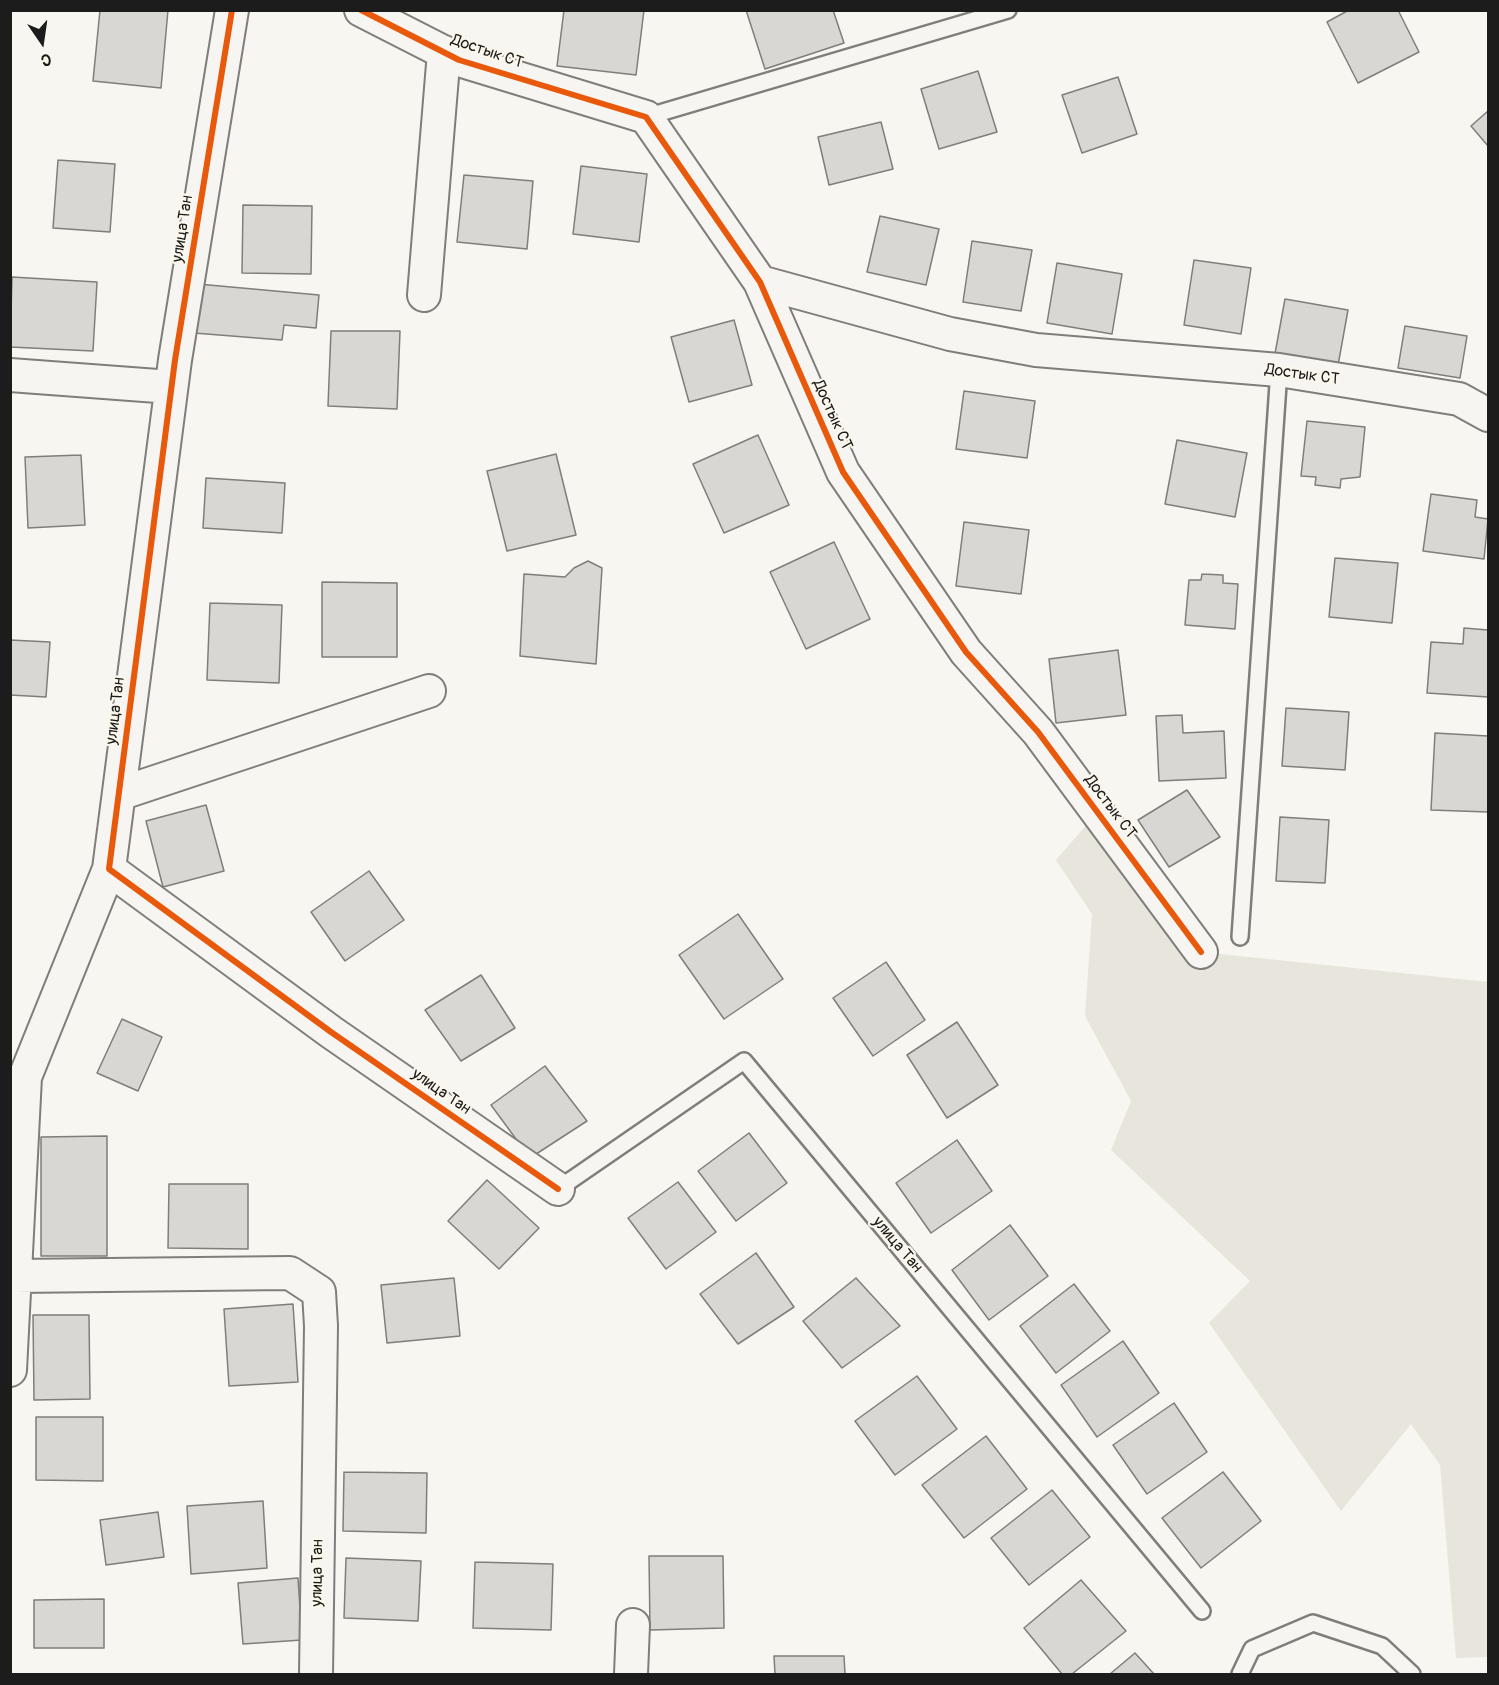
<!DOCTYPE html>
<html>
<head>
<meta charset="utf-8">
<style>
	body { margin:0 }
	#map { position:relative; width:1499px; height:1685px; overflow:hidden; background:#f8f6f0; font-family:Pangolin,sans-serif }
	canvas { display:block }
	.frame { position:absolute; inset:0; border:12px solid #1c1c1c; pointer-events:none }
	.north { position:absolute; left:12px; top:12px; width:60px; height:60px; -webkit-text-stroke:4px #fbf7ec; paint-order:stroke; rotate:167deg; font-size:16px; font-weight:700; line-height:24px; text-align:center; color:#1c1c1c }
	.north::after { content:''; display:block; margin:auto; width:21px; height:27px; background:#1c1c1c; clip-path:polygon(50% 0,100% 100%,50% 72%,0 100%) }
</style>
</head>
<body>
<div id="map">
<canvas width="1499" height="1685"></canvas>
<div class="frame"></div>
<div class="north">С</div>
</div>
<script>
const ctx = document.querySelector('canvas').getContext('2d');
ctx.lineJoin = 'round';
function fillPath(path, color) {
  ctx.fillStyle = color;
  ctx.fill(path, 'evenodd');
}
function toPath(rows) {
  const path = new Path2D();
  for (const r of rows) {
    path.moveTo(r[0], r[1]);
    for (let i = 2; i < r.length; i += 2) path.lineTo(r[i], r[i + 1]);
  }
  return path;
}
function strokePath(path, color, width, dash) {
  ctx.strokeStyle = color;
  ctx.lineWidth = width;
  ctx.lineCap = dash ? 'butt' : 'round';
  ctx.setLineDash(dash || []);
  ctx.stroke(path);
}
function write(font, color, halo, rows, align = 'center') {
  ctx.font = font + ' Pangolin,sans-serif';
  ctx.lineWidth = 4.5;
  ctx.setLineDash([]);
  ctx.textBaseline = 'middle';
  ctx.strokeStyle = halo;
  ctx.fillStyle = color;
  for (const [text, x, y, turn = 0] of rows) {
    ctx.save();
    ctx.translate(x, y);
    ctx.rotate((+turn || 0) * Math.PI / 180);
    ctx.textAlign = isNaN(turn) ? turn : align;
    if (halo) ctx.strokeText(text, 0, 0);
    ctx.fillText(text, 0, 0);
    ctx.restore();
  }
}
fillPath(toPath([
	[1095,815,1201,952,1488,982,1488,1657,1456,1658,1440,1465,1411,1424,1341,1511,1209,1323,1250,1281,1111,1150,1131,1101,1085,1016,1092,914,1056,860]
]), '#e8e5dd');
const building = toPath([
	[100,10,168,10,161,88,93,81,100,10],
	[564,10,644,10,636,75,557,66,564,10],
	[746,10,833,10,844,43,765,69,746,10],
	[1349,10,1398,10,1419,52,1358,83,1327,22,1349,10],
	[978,71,997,132,939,149,921,89,978,71],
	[1118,77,1137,134,1082,153,1062,95,1118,77],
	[1488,111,1488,146,1471,126,1488,111],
	[881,122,893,169,829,185,818,137,881,122],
	[58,160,115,164,110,232,53,228,58,160],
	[581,166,647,174,639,242,573,234,581,166],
	[464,175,533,181,527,249,457,242,464,175],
	[243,205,312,206,311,274,242,273,243,205],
	[880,216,939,229,926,285,867,272,880,216],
	[972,241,1032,250,1021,311,963,302,972,241],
	[1194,260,1251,268,1241,334,1184,325,1194,260],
	[1057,263,1122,274,1112,334,1047,323,1057,263],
	[12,277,97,282,93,351,10,347,12,277],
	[198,284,319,295,316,328,284,325,282,340,194,333,198,284],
	[1285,299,1348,310,1337,371,1274,359,1285,299],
	[734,320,752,385,689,402,671,337,734,320],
	[1405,326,1467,336,1460,378,1398,368,1405,326],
	[331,331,400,331,397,409,328,406,331,331],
	[964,391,1035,401,1027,458,956,449,964,391],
	[1307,421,1365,427,1360,477,1341,479,1340,488,1315,485,1316,477,1301,476,1307,421],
	[758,435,789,505,724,533,693,464,758,435],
	[1177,440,1247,453,1235,517,1165,504,1177,440],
	[556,454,576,535,507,551,487,471,556,454],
	[81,455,85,525,28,528,25,457,81,455],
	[206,478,285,483,282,533,203,528,206,478],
	[1431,494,1477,500,1475,517,1488,519,1484,559,1423,551,1431,494],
	[964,522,1029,530,1021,594,956,586,964,522],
	[834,542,870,619,806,649,770,572,834,542],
	[1335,558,1398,563,1392,623,1329,617,1335,558],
	[588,561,602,568,596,664,520,656,524,574,565,577,574,568,588,561],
	[1202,574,1223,575,1223,583,1238,584,1235,629,1185,625,1189,580,1201,580,1202,574],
	[322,582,397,583,397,657,322,657,322,582],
	[210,603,282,605,279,683,207,680,210,603],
	[1464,628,1488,630,1488,697,1427,693,1431,642,1463,644,1464,628],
	[10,640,50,642,46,697,10,695,10,640],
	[1118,650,1126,715,1056,723,1049,659,1118,650],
	[1286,708,1349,712,1345,770,1282,766,1286,708],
	[1182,715,1183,733,1224,731,1226,778,1159,781,1156,716,1182,715],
	[1435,733,1488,736,1488,812,1431,810,1435,733],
	[1187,790,1220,837,1169,867,1138,820,1187,790],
	[206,805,224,871,163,887,146,821,206,805],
	[1280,817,1329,820,1325,883,1276,881,1280,817],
	[369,871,404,920,345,961,311,912,369,871],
	[738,914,783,979,724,1019,679,955,738,914],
	[886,962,925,1020,873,1056,833,998,886,962],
	[481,975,515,1028,461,1061,425,1010,481,975],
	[122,1019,162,1037,138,1091,97,1073,122,1019],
	[957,1022,998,1085,947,1118,907,1055,957,1022],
	[545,1066,587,1121,530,1158,491,1105,545,1066],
	[749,1133,787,1183,736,1221,698,1171,749,1133],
	[107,1136,107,1256,41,1256,41,1137,107,1136],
	[957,1140,992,1191,931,1233,896,1183,957,1140],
	[487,1180,539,1228,499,1269,448,1221,487,1180],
	[678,1182,716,1232,666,1269,628,1218,678,1182],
	[169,1184,248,1184,248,1249,168,1248,169,1184],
	[1010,1225,1048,1276,989,1320,952,1270,1010,1225],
	[756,1253,794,1307,738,1344,700,1294,756,1253],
	[454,1278,460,1336,387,1343,381,1285,454,1278],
	[856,1278,900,1326,842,1368,803,1321,856,1278],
	[1074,1284,1110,1331,1056,1373,1020,1326,1074,1284],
	[293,1304,298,1382,229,1386,224,1309,293,1304],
	[33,1315,89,1315,90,1399,34,1400,33,1315],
	[1123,1341,1159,1393,1097,1437,1061,1385,1123,1341],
	[917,1376,957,1429,895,1475,855,1421,917,1376],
	[1174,1403,1207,1452,1147,1494,1113,1445,1174,1403],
	[36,1417,103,1417,103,1481,36,1480,36,1417],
	[986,1436,1027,1489,964,1538,922,1485,986,1436],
	[344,1472,427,1473,426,1533,343,1531,344,1472],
	[1223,1472,1261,1521,1201,1568,1162,1518,1223,1472],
	[1052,1490,1090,1537,1029,1585,991,1538,1052,1490],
	[263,1501,267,1568,191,1574,187,1506,263,1501],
	[158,1512,164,1557,106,1565,100,1520,158,1512],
	[649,1556,723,1556,724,1628,650,1630,649,1556],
	[346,1558,421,1561,418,1621,344,1618,346,1558],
	[475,1562,553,1564,551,1630,473,1628,475,1562],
	[298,1578,302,1640,243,1644,238,1583,298,1578],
	[1081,1580,1126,1631,1072,1674,1062,1674,1024,1628,1081,1580],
	[104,1599,104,1648,34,1648,34,1600,104,1599],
	[1135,1653,1154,1674,1110,1674,1135,1653],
	[774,1656,844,1656,845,1674,775,1674,774,1656]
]);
fillPath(building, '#d9d7d3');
strokePath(building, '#7f7e7b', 1.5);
const lane = toPath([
	[646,117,1008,10],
	[1240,937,1279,370],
	[558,1189,744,1061,1202,1611],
	[1240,1674,1252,1649,1313,1623,1382,1646,1412,1674]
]);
const street = toPath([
	[232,10,175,360,109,869,331,1032,558,1189],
	[361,10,459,60,646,117,760,282,843,472,966,652,1038,732,1201,952],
	[760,282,950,334,1036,350,1279,370,1459,399,1488,415],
	[424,295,444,52],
	[10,375,171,387],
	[119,794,429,691],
	[15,1276,290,1273,319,1292,321,1326,316,1674],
	[10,1370,25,1077,109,869],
	[631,1674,633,1625]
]);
strokePath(lane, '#7f7e7b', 20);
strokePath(street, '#7f7e7b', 36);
strokePath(lane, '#f6f5f1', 15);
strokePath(street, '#f6f5f1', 32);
strokePath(toPath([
	[232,10,175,360,109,869,331,1032,558,1189],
	[361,10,459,60,646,117,760,282,843,472,966,652,1038,732,1201,952]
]), '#e8590c', 6);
write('16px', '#1c1c1c', '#fbf7ec', [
	["Достык СТ",487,52,19],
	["улица Тан",183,229,-81],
	["Достык СТ",1302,375,8],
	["Достык СТ",832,415,66],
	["улица Тан",116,711,-83],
	["Достык СТ",1110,807,53],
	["улица Тан",441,1092,35],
	["улица Тан",897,1245,50],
	["улица Тан",318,1573,-89]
]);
</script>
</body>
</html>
